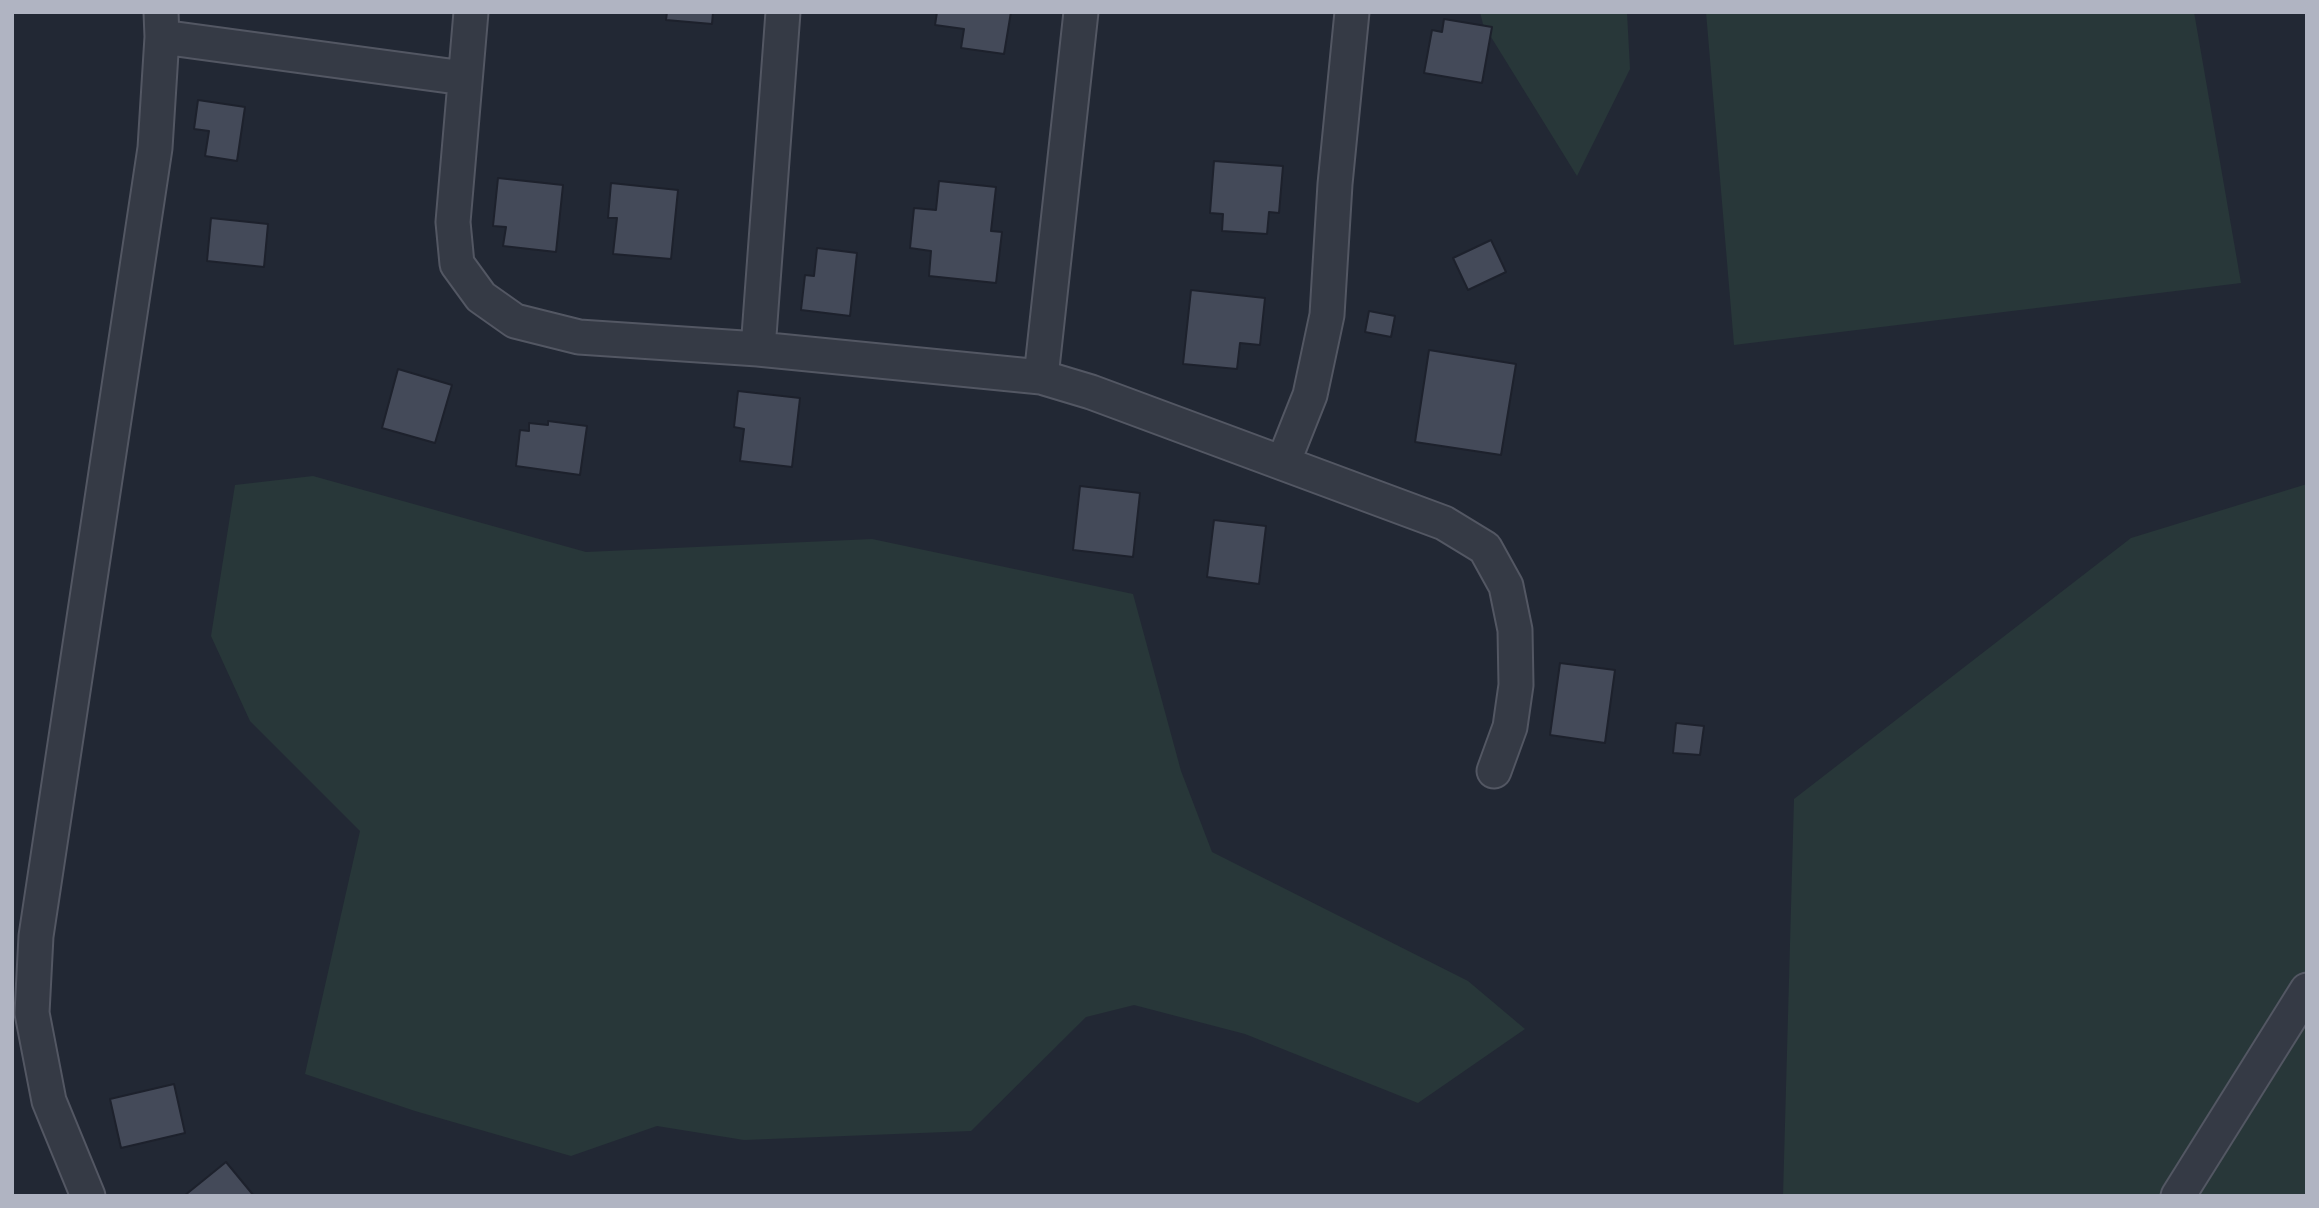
<!DOCTYPE html>
<html>
<head>
<meta charset="utf-8">
<style>
	body { margin:0 }
	#map { position:relative; width:2319px; height:1208px; overflow:hidden; background:#222834; font-family:"Nunito Sans",sans-serif }
	canvas { display:block }
	.frame { position:absolute; inset:0; border:14px solid #b0b4c2; pointer-events:none }
</style>
</head>
<body>
<div id="map">
<canvas width="2319" height="1208"></canvas>
<div class="frame"></div>
</div>
<script>
const ctx = document.querySelector('canvas').getContext('2d');
ctx.lineJoin = 'round';
function fillPath(path, color) {
  ctx.fillStyle = color;
  ctx.fill(path, 'evenodd');
}
function toPath(rows) {
  const path = new Path2D();
  for (const r of rows) {
    path.moveTo(r[0], r[1]);
    for (let i = 2; i < r.length; i += 2) path.lineTo(r[i], r[i + 1]);
  }
  return path;
}
function strokePath(path, color, width, dash) {
  ctx.strokeStyle = color;
  ctx.lineWidth = width;
  ctx.lineCap = dash ? 'butt' : 'round';
  ctx.setLineDash(dash || []);
  ctx.stroke(path);
}
fillPath(toPath([
	[1480,12,1627,12,1630,69,1577,176,1483,24],
	[1706,12,2194,12,2241,283,1734,345],
	[313,476,586,552,872,539,1133,594,1181,771,1212,852,1468,981,1525,1029,1418,1103,1245,1034,1134,1005,1086,1017,971,1131,744,1140,657,1126,571,1156,415,1111,305,1074,360,831,250,721,211,636,235,485],
	[2307,484,2307,1196,1783,1196,1794,799,2131,538]
]), '#283739');
const building = toPath([
	[667,12,713,12,712,24,666,20,667,12],
	[937,12,1011,12,1004,54,961,48,964,29,935,25,937,12],
	[1444,19,1492,27,1482,83,1424,73,1432,30,1442,32,1444,19],
	[198,100,245,107,237,161,205,156,209,131,194,129,198,100],
	[1214,161,1283,166,1279,213,1269,212,1267,234,1222,231,1223,214,1210,213,1214,161],
	[498,178,563,185,556,252,503,246,506,227,493,226,498,178],
	[939,181,996,187,991,231,1002,232,996,283,929,276,931,251,910,248,914,208,936,210,939,181],
	[611,183,678,190,671,259,613,254,617,218,608,218,611,183],
	[211,218,268,224,264,267,207,261,211,218],
	[1491,240,1506,272,1468,290,1453,258,1491,240],
	[817,248,857,253,850,316,801,310,805,275,814,276,817,248],
	[1191,290,1265,298,1260,345,1240,343,1237,369,1183,364,1191,290],
	[1369,311,1395,316,1391,337,1365,332,1369,311],
	[1429,350,1516,364,1501,455,1415,442,1429,350],
	[398,369,452,385,435,443,382,428,398,369],
	[738,391,800,398,792,467,740,461,744,429,734,427,738,391],
	[548,421,587,426,580,475,516,466,520,430,529,431,529,423,548,425,548,421],
	[1080,486,1140,493,1133,557,1073,550,1080,486],
	[1214,520,1266,526,1259,584,1207,577,1214,520],
	[1560,663,1615,670,1605,743,1550,735,1560,663],
	[1676,723,1704,726,1700,755,1673,753,1676,723],
	[174,1084,185,1133,121,1148,110,1099,174,1084],
	[226,1162,254,1196,184,1196,226,1162]
]);
fillPath(building, '#444a59');
strokePath(building, '#1d212c', 2);
const minor = toPath([
	[471,12,453,222,457,264,481,297,515,321,579,337,758,349,1041,377,1091,392,1444,523,1485,548,1506,586,1515,630,1516,685,1510,727,1494,771],
	[162,37,464,78],
	[758,349,783,12],
	[1041,377,1081,12],
	[1283,463,1310,395,1327,315,1335,184,1352,12],
	[88,1196,49,1101,32,1013,36,936,155,148,162,37,161,12],
	[2178,1196,2307,990]
]);
strokePath(minor, '#535763', 37);
strokePath(minor, '#353a45', 33);
</script>
</body>
</html>
